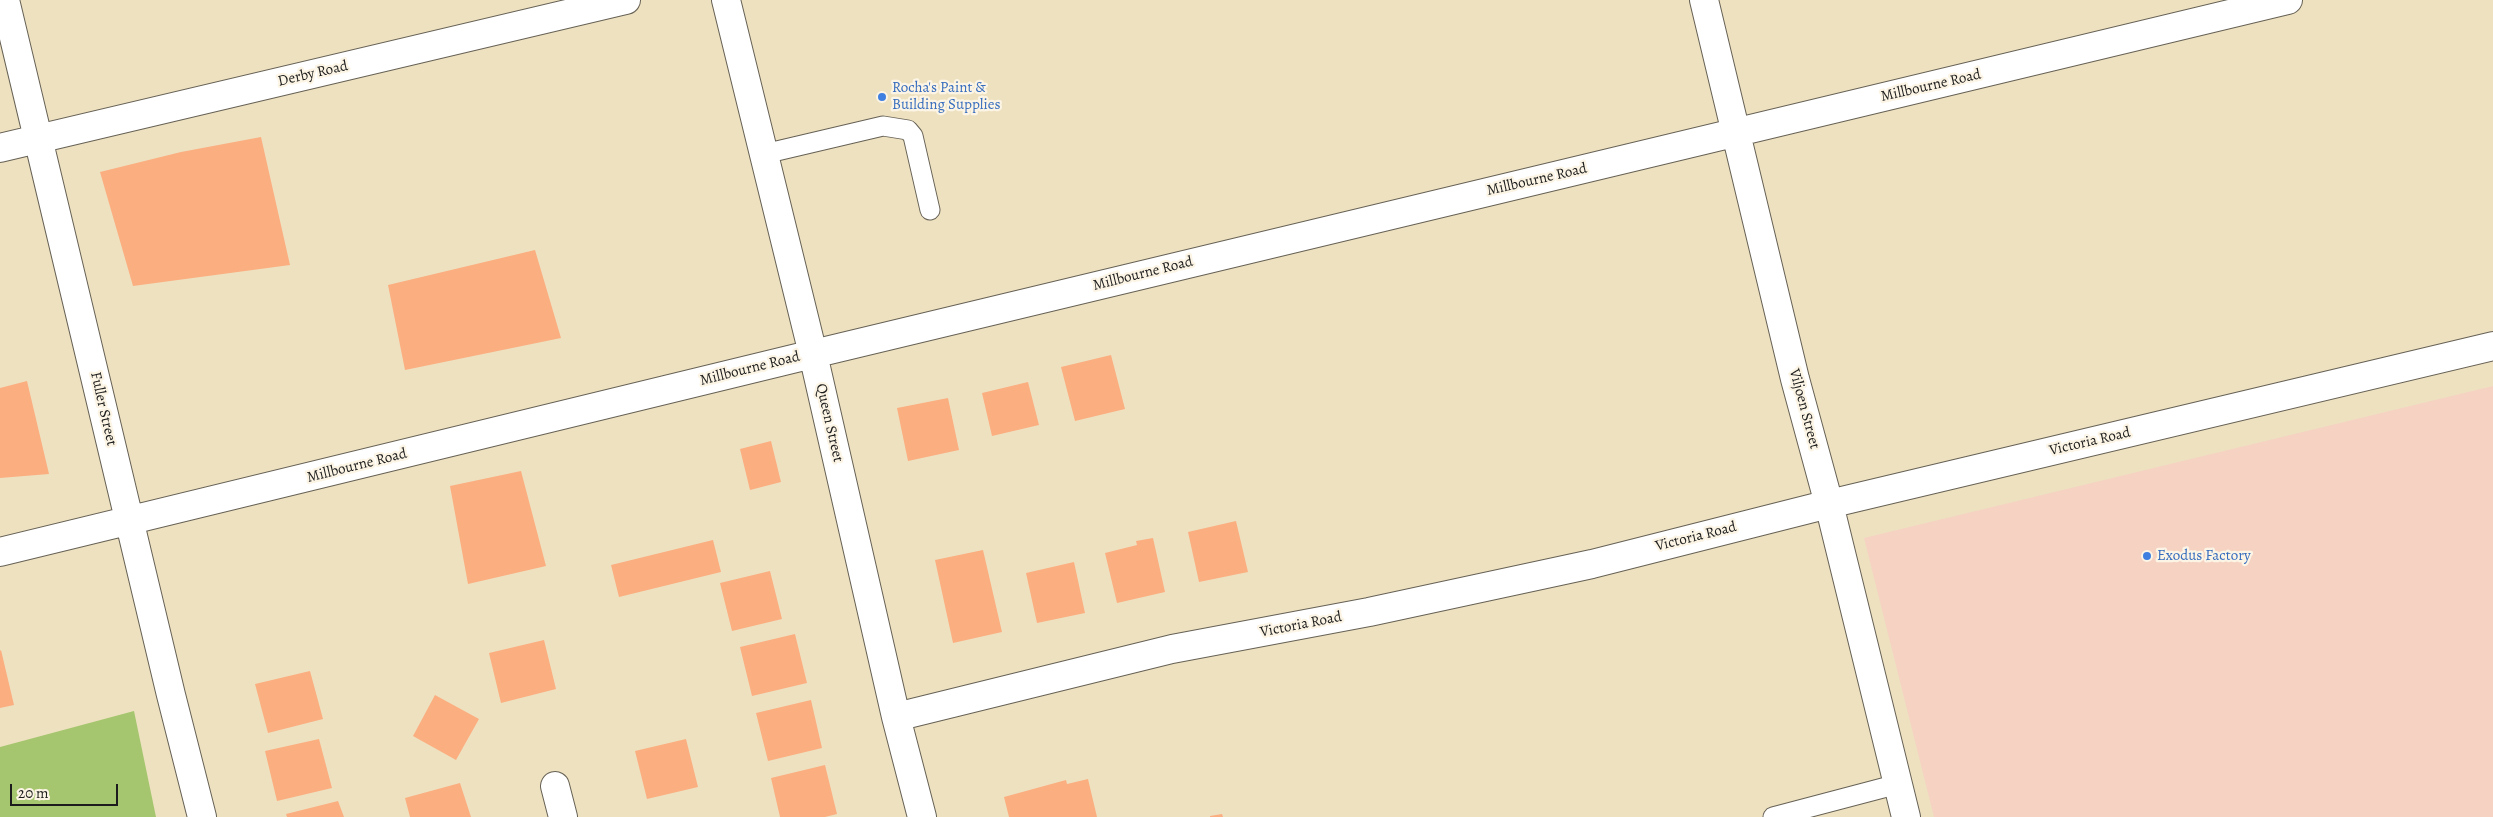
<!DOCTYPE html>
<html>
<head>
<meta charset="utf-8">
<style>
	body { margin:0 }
	#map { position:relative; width:2493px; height:817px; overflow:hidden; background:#eee1c0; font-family:Alegreya,serif }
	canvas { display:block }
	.scale { position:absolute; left:10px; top:784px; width:108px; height:22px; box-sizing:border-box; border:2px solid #1c1c1c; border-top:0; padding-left:6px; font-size:15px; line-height:18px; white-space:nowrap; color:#1c1c1c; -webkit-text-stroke:4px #fcf5e5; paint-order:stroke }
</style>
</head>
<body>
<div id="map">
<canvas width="2493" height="817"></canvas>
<div class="scale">20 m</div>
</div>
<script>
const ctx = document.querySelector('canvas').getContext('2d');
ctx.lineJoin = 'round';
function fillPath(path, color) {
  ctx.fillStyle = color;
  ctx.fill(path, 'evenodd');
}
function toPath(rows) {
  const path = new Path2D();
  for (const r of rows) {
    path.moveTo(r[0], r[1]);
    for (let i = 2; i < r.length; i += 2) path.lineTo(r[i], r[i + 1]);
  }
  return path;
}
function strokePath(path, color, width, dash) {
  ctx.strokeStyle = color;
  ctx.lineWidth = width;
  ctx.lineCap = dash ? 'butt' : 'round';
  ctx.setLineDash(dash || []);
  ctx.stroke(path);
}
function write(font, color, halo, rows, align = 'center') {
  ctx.font = font + ' Alegreya,serif';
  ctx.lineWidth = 4.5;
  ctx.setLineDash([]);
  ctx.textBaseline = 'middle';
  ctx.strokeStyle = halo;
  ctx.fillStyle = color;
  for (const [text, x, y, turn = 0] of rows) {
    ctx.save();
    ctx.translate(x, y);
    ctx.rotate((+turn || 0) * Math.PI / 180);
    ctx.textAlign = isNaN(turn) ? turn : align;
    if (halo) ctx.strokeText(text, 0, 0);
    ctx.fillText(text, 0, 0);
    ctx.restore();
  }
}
fillPath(toPath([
	[2493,386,2493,817,1934,817,1864,538]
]), '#f5d2c2');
fillPath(toPath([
	[134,711,156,817,0,817,0,747]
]), '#a5c66e');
fillPath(toPath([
	[261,137,290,265,133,286,100,172,181,152],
	[535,250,561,338,405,370,388,285],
	[1111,355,1125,409,1075,421,1061,367],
	[27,381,49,474,0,478,0,388],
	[1028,382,1039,425,992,436,982,393],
	[948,398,959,450,908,461,897,408],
	[771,441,781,482,750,490,740,449],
	[521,471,546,566,468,584,450,486],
	[1236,521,1248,572,1199,582,1188,532],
	[1153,538,1165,592,1117,603,1105,553,1137,545,1136,541],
	[713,540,721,572,619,597,611,565],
	[983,550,1002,632,953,643,935,560],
	[1074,562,1085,613,1037,623,1026,573],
	[770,571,782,619,732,631,720,583],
	[795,634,807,683,752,696,740,647],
	[544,640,556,689,501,703,489,653],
	[1,650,14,705,0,708,0,651],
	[310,671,323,719,268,733,255,684],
	[435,695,479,719,456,760,413,736],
	[811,700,822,748,768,761,756,713],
	[319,739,332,788,277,801,265,751],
	[686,739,698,787,647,799,635,751],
	[825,765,837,814,825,817,780,817,771,778],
	[1088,779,1097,817,1009,817,1004,797,1066,780,1067,784],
	[460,783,471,817,410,817,405,798],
	[338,801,344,817,287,817,286,814],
	[1222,814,1223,817,1210,817,1210,816]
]), '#fbae80');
const lane = toPath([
	[764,154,883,126,908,130,913,136,930,210],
	[1773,817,1898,784]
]);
const street = toPath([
	[5,0,171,695,202,817],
	[726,0,813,354,896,717,922,817],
	[1704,0,1795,379,1829,504,1906,817],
	[0,148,626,0],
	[0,552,813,354,2288,0],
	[896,717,1172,649,1369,612,1592,564,1829,504,2493,346],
	[555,786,563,817]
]);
strokePath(lane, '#666155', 21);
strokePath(street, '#666155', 30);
strokePath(lane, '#fff', 19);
strokePath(street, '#fff', 28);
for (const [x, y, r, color] of [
	[882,97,5,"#3f7fe0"],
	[2147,556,5,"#3f7fe0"]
]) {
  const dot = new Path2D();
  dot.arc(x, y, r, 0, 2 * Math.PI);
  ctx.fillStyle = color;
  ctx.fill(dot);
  strokePath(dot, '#fcf5e5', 2);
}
write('15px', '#1c1c1c', '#fcf5e5', [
	["Derby Road",313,74,-13],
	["Millbourne Road",1931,86,-13],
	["Millbourne Road",1537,180,-13],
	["Millbourne Road",1143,274,-14],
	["Millbourne Road",750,369,-14],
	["Fuller Street",103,409,77],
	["Viljoen Street",1804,409,75],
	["Queen Street",829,423,77],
	["Victoria Road",2090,442,-13],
	["Millbourne Road",357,466,-14],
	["Victoria Road",1696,537,-14],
	["Victoria Road",1301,625,-11]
]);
write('15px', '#366cbe', '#fcf5e5', [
	["Rocha's Paint &",892,88],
	["Building Supplies",892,105],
	["Exodus Factory",2157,556]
], 'left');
</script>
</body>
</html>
